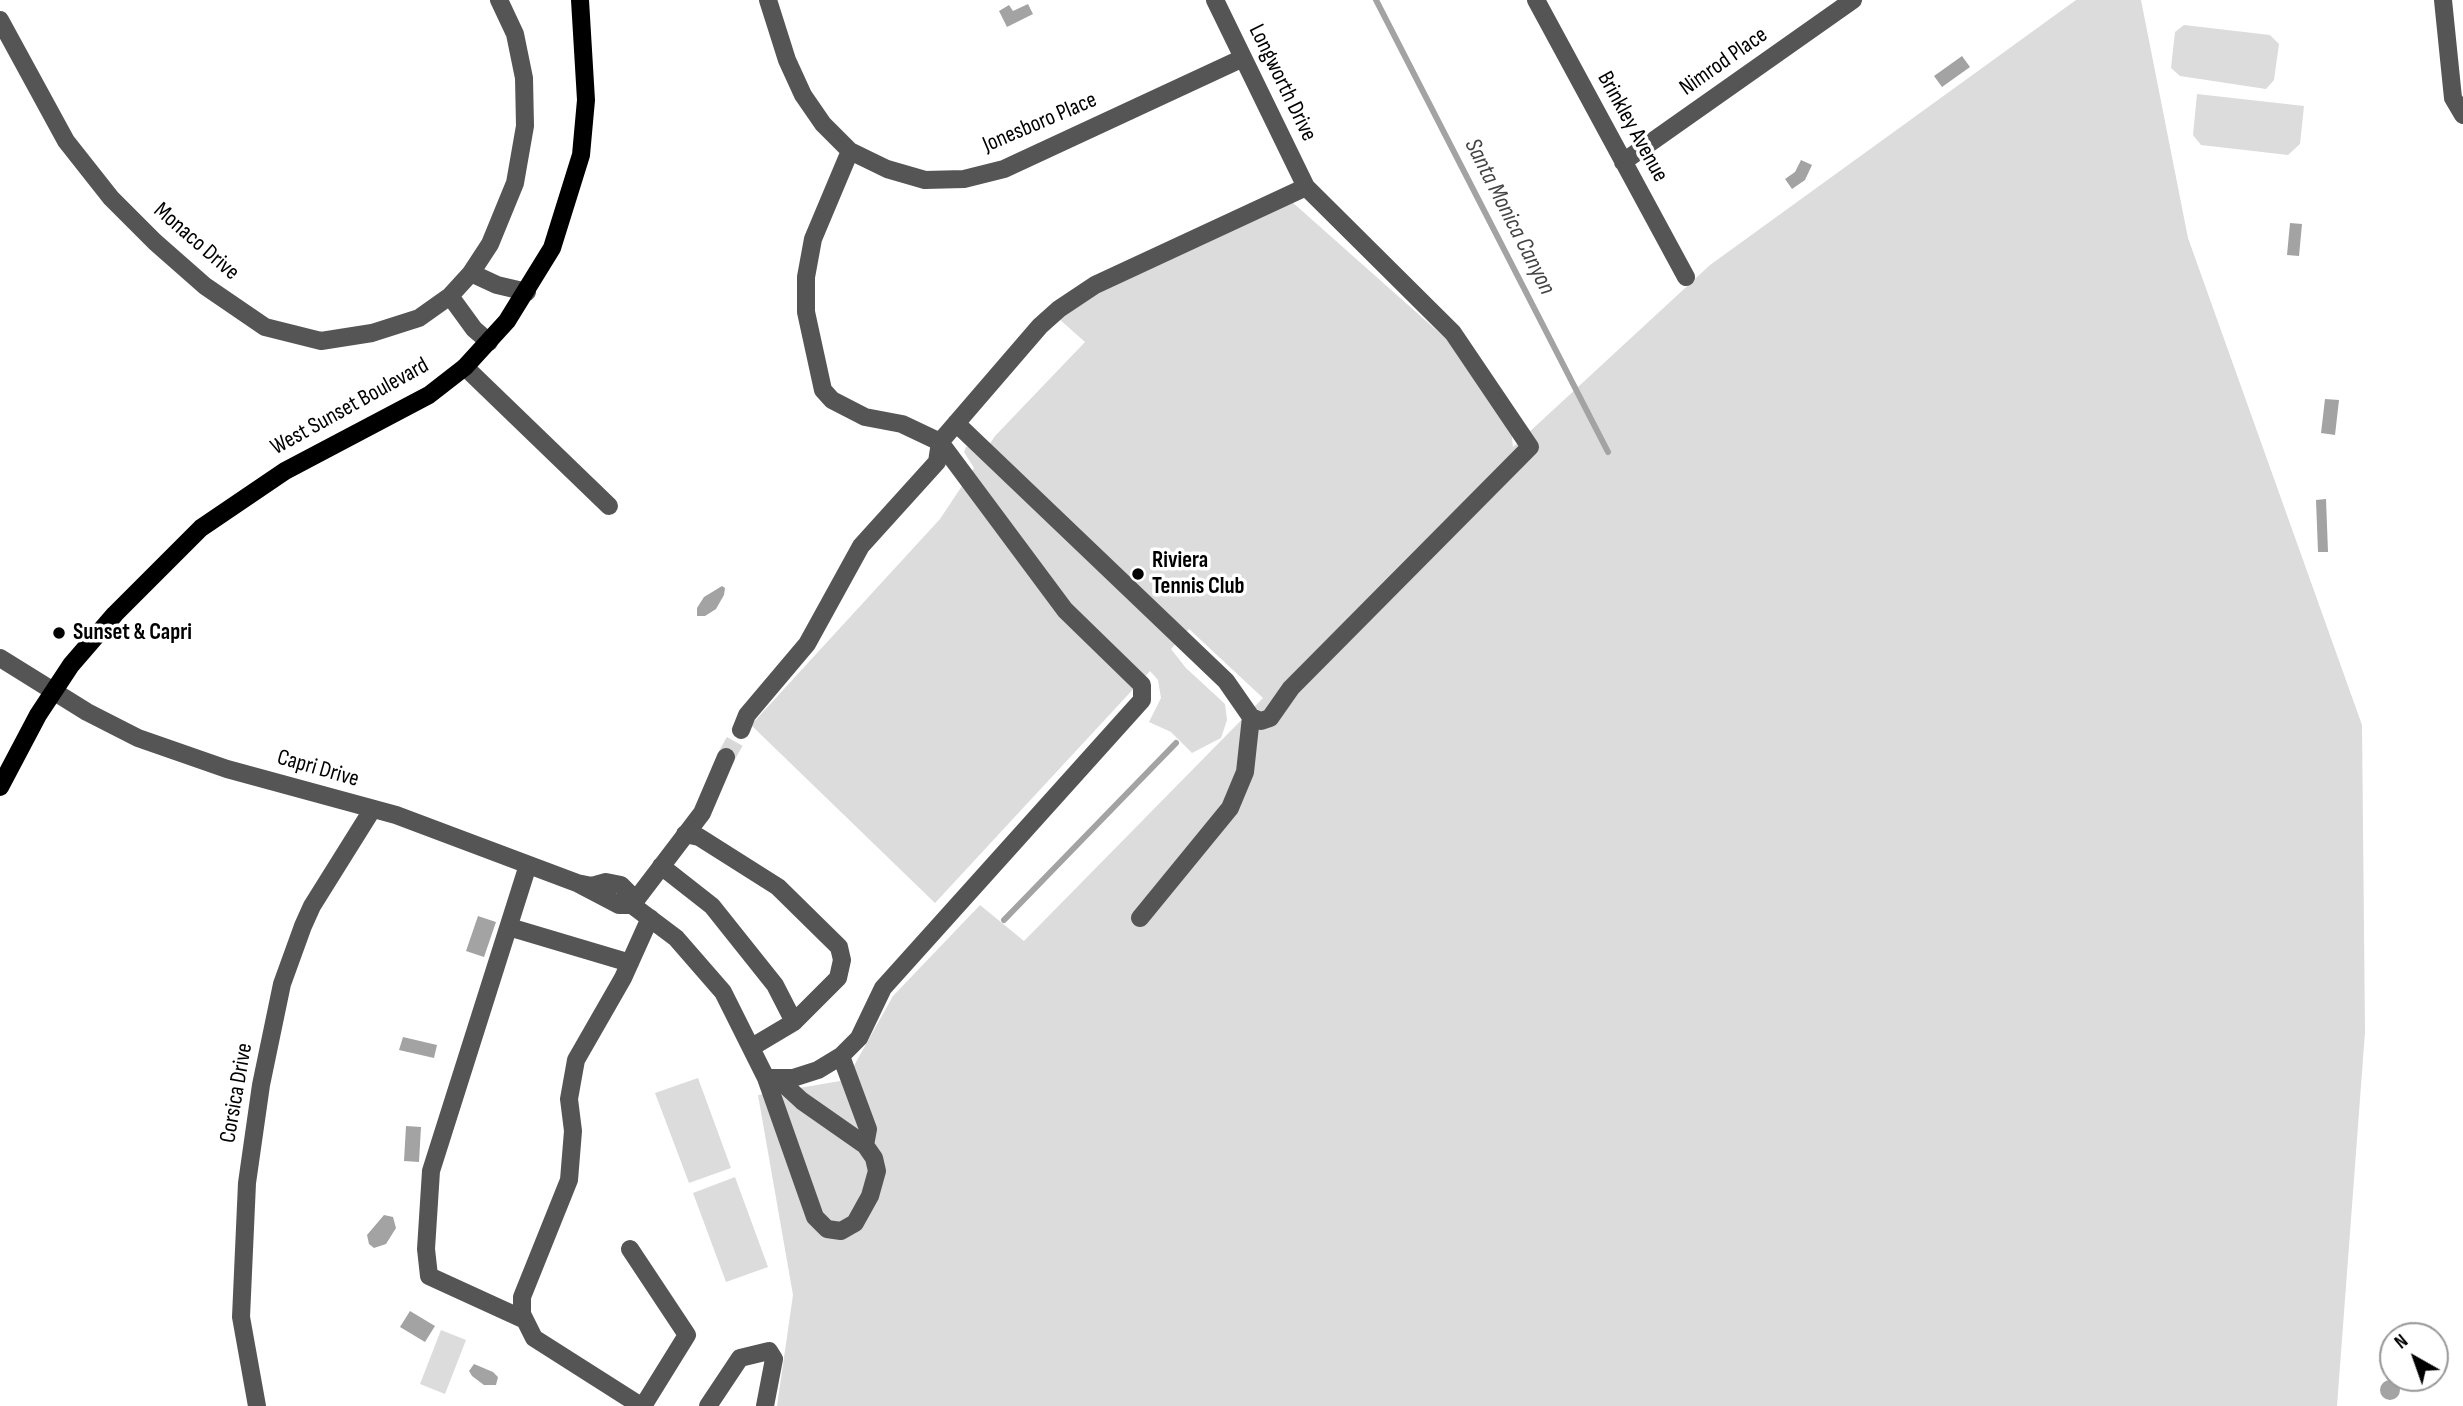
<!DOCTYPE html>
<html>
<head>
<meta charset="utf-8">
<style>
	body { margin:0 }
	#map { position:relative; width:2463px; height:1406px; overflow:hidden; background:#fff; font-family:"Sofia Sans Condensed",sans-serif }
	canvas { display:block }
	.north { position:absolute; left:2379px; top:1322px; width:70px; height:70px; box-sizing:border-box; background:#fff; border:2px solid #999; border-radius:50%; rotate:320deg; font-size:19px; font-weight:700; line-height:28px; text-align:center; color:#000 }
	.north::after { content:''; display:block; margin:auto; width:24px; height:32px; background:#000; clip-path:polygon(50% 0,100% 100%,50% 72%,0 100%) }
</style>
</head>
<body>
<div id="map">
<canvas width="2463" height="1406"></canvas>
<div class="north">N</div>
</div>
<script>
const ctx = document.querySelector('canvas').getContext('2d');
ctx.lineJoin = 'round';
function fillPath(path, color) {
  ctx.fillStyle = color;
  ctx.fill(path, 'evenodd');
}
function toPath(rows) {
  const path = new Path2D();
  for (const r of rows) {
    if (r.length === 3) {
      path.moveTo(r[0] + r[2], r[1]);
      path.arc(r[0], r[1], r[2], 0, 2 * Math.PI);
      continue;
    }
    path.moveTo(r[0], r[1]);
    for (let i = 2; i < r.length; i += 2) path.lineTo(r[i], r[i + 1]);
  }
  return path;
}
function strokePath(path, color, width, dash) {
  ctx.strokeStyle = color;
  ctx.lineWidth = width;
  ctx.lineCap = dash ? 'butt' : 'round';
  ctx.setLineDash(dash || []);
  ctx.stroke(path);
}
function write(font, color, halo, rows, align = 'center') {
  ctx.font = font + ' "Sofia Sans Condensed",sans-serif';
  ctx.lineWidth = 7;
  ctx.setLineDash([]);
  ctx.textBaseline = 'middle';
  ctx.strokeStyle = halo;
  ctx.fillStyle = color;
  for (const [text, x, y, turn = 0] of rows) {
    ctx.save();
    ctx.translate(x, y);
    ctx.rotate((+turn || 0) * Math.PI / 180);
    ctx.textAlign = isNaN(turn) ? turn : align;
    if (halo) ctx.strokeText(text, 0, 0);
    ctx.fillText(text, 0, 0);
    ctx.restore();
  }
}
fillPath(toPath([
	[2076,0,2141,0,2188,238,2362,725,2365,1032,2337,1406,777,1406,793,1295,758,1095,846,1080,893,996,980,905,1024,941,1263,698,1189,629,1171,649,1186,668,1225,704,1227,720,1221,738,1192,753,1171,732,1149,722,1161,698,1158,680,1150,671,935,903,751,725,940,519,974,468,964,452,966,447,971,446,983,454,995,436,1085,342,1058,318,1098,291,1291,201,1452,344,1511,429,1513,447,1710,265],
	[2184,25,2270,35,2279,44,2274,80,2266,89,2180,76,2171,68,2175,32],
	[2197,94,2304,106,2300,144,2288,155,2201,145,2193,135],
	[698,1078,731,1168,689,1183,655,1093],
	[735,1177,768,1267,726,1282,693,1193],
	[441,1330,466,1340,445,1394,420,1384]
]), '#dcdcdc');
fillPath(toPath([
	[1028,4,1033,14,1007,27,999,11,1009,5,1013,11],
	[1962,56,1970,67,1942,87,1934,76],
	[1801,160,1812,165,1805,180,1792,189,1785,179,1795,172],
	[2290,223,2302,224,2299,256,2287,255],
	[2325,399,2339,400,2335,435,2321,433],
	[2326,499,2328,552,2318,552,2316,500],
	[722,586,725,588,724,595,716,609,705,616,697,616,697,608,704,597],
	[478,916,496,922,484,957,466,951],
	[403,1037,437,1045,434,1058,399,1050],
	[406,1126,421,1127,419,1162,404,1161],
	[384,1215,393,1217,396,1228,386,1244,374,1248,369,1244,367,1235],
	[410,1311,435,1326,425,1342,400,1327],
	[474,1364,493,1372,498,1377,496,1385,484,1385,472,1376,469,1371],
	[2390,1390,10]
]), '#a3a3a3');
strokePath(toPath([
	[1376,0,1608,452],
	[1004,920,1176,743]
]), '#a3a3a3', 6);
strokePath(toPath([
	[726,757,741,730]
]), '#d9d9d9', 18, [18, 9]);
strokePath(toPath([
	[1215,0,1306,187],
	[1536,0,1686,277],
	[2443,0,2453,98,2463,115],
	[0,20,66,141,111,198,155,242,205,286,265,327,321,341,372,333,419,318,450,296,471,273,490,244,515,183,525,126,524,78,515,34,499,0],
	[850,151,887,169,925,180,964,179,1004,169,1243,58],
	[1623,162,1853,0],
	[471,273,497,285,527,292],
	[450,296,474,329,489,342],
	[465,367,609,506],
	[0,658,87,712,138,738,227,769,396,815,577,883,619,905,632,905,630,894,621,885,606,882,592,886,577,883],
	[741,730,747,715,807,644,861,546,937,462,940,442,1040,326,1059,309,1095,285,1306,187,1453,333,1530,447,1291,688,1270,718,1261,721,1251,717,1226,681,956,423],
	[726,757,702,813,632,905,676,938,723,992,766,1078,793,1078,818,1070,841,1056,859,1038,883,988,1142,700,1142,685,1065,610,940,442,902,424,865,417,832,400,823,390,806,312,806,277,813,239,850,151,823,124,803,95,787,60,768,0],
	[685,834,699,837,778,887,839,947,842,960,838,978,794,1022,752,1047],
	[661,866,712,906,775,985,794,1022],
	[1140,918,1230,808,1245,772,1251,717],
	[509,927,630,963],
	[841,1056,868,1129,865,1145],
	[766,1078,815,1217,827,1229,841,1231,855,1223,870,1196,877,1171,874,1158,865,1145,802,1101,777,1078],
	[630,1249,687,1335,643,1406],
	[523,1319,429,1276,426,1249,431,1171,528,865],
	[257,1406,241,1317,247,1183,261,1085,282,984,303,926,312,906,372,810],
	[641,1406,534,1338,522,1314,522,1297,569,1180,573,1131,569,1099,576,1060,623,978,650,918],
	[708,1406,740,1358,769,1351,774,1359,765,1406]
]), '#555', 18);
strokePath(toPath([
	[0,787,38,715,71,665,115,614,201,528,285,471,429,395,465,367,507,321,552,248,581,155,586,100,580,0]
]), '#000', 18);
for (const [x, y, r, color] of [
	[1138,574,7,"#000"],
	[59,633,7,"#000"]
]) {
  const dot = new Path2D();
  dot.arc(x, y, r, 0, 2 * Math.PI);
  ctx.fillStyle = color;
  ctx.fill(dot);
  strokePath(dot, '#fff', 2.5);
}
write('23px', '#000', '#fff', [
	["Nimrod Place",1724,62,-35],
	["Longworth Drive",1282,83,64],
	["Jonesboro Place",1040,123,-23],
	["Brinkley Avenue",1632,127,61],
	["Monaco Drive",196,242,41],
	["West Sunset Boulevard",350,407,-29],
	["Capri Drive",318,769,16],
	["Corsica Drive",237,1093,-80]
]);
write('bold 23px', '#000', '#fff', [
	["Riviera",1152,561],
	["Tennis Club",1152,587],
	["Sunset & Capri",73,633]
], 'left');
write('italic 24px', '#444', '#fff', [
	["Santa Monica Canyon",1509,217,63]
]);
</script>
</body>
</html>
